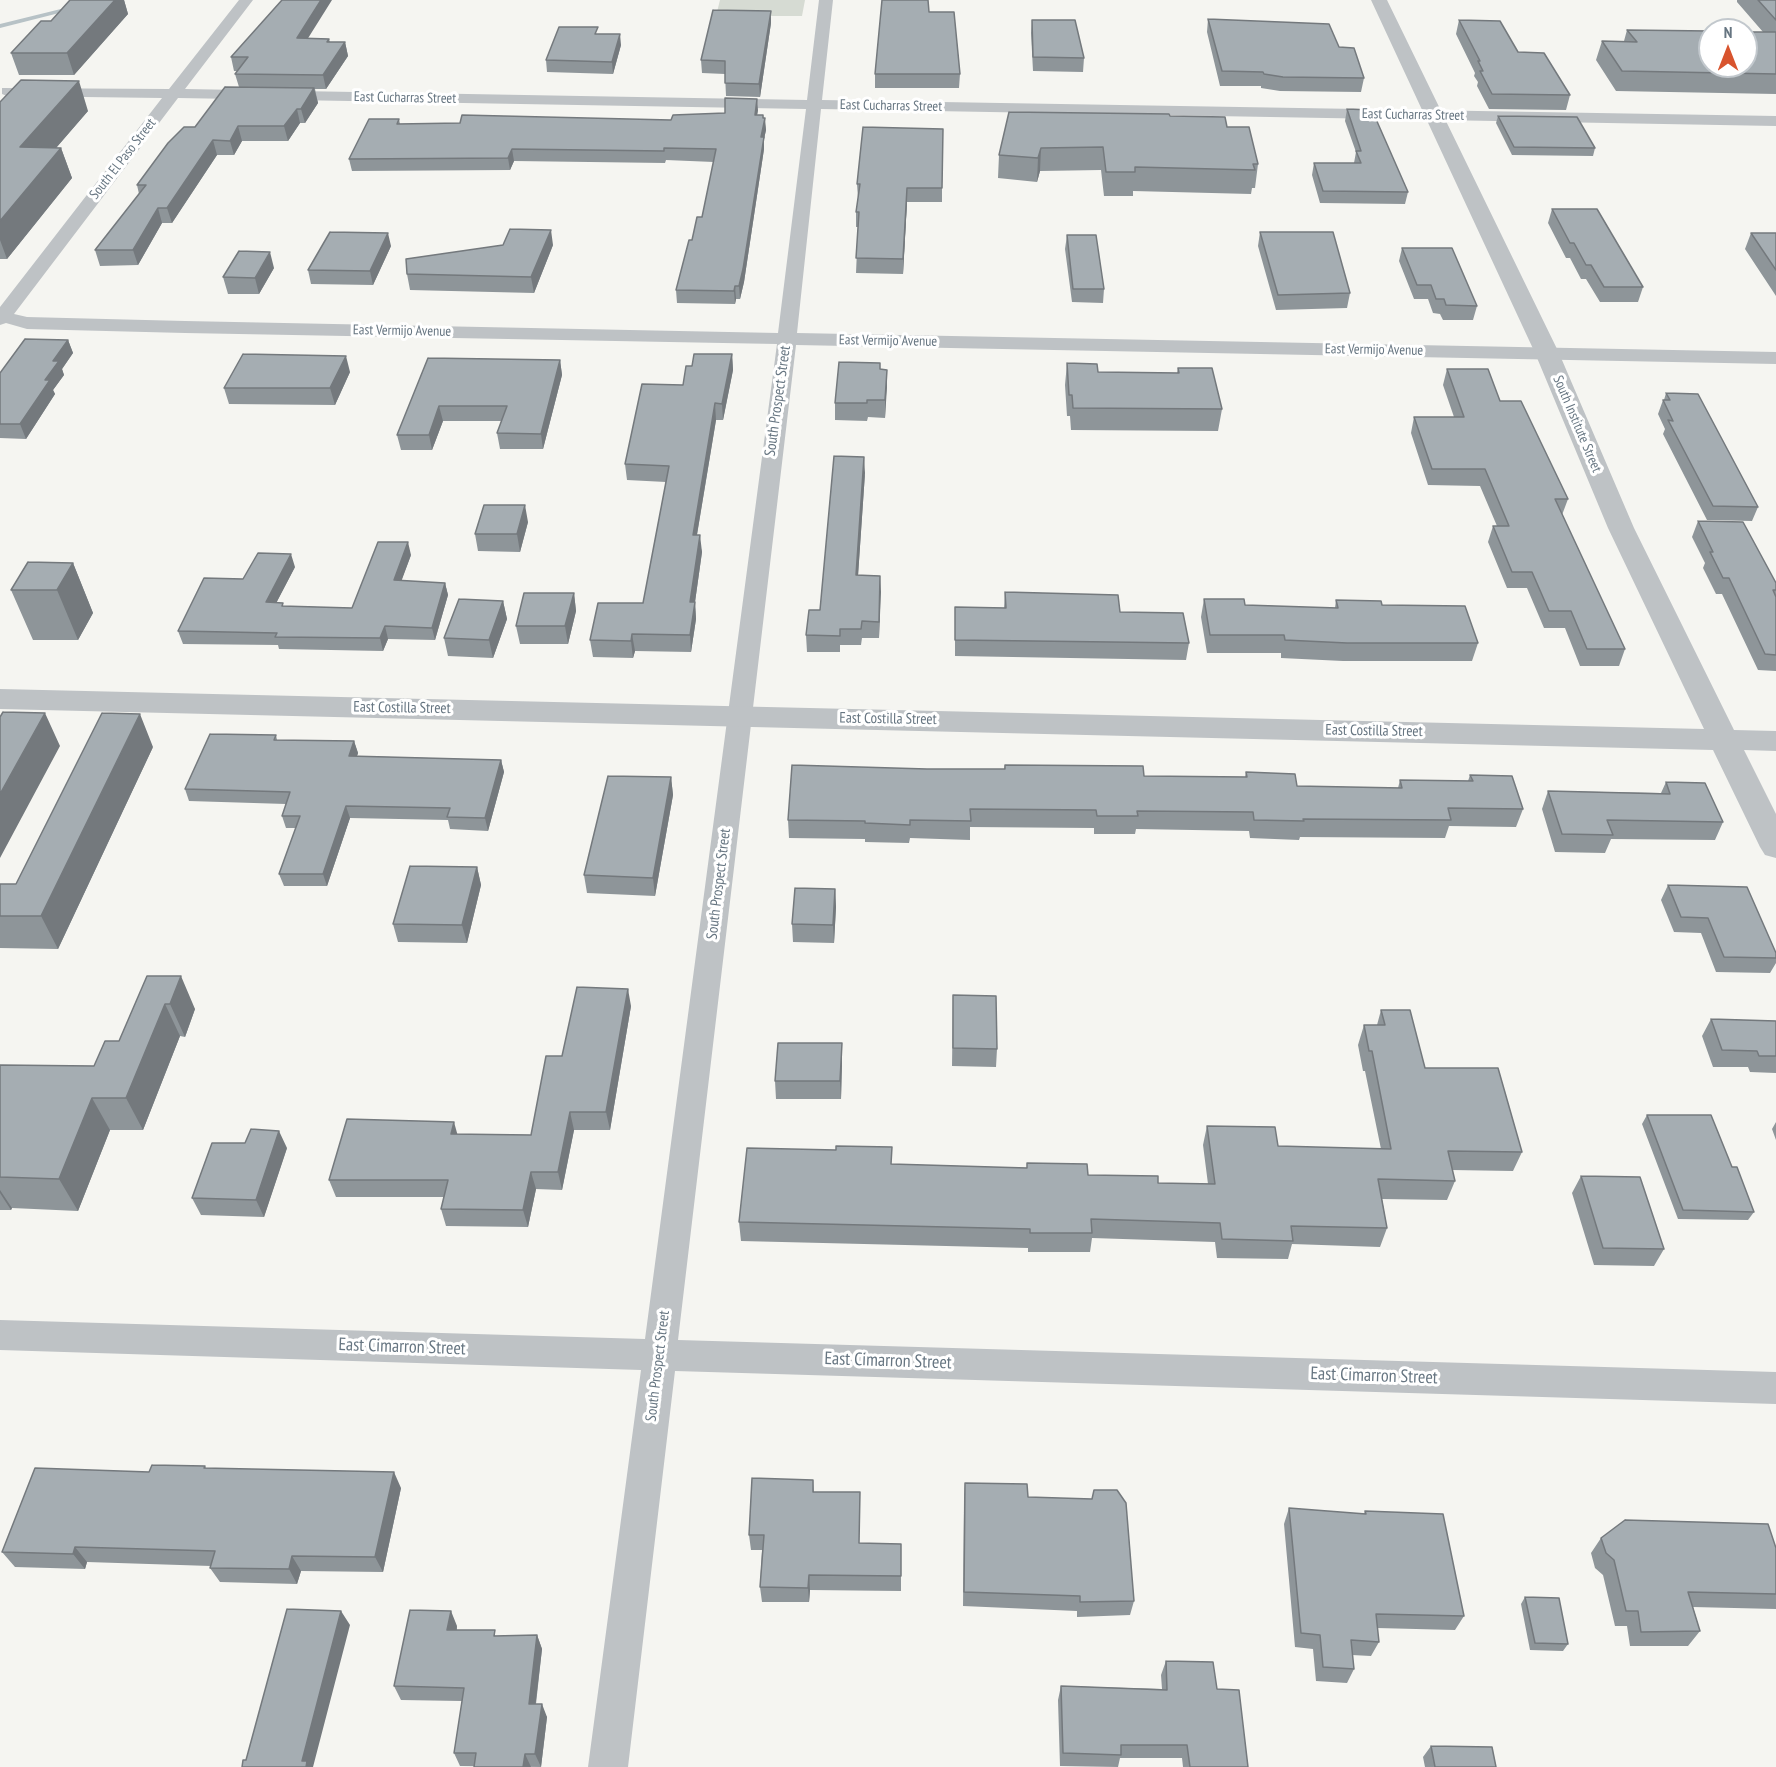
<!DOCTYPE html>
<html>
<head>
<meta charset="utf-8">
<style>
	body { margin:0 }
	#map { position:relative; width:1776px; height:1767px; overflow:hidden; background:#f5f5f1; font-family:"PT Sans Narrow",sans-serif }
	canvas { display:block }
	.north { position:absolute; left:1698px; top:18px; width:60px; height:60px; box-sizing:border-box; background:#fff; border:2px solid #c2c8cd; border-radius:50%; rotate:0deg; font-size:16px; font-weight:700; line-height:24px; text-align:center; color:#667581 }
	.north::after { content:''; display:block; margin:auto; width:21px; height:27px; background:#d8542e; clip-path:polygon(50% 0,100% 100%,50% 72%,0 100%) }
</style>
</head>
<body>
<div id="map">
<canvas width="1776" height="1767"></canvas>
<div class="north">N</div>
</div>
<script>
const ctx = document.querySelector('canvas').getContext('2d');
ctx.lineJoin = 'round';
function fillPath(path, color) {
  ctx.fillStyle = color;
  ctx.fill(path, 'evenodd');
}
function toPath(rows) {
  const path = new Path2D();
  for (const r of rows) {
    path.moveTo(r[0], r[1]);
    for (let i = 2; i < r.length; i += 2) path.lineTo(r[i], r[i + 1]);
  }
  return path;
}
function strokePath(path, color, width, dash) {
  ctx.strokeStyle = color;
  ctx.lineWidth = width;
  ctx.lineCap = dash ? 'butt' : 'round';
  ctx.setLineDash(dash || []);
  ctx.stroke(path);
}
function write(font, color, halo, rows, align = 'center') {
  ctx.font = font + ' "PT Sans Narrow",sans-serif';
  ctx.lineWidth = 6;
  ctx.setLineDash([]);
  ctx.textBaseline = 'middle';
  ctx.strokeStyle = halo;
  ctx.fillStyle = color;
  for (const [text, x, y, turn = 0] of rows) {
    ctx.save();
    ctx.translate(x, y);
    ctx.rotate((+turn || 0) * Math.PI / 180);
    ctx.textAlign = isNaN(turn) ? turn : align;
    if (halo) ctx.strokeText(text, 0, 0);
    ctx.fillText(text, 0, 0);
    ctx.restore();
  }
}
fillPath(toPath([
	[720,0,805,0,802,16,716,16]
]), '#d6dbd3');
fillPath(toPath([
	[73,6,75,9,0,28,0,24,73,6]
]), '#b7c2c6');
fillPath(toPath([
	[239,0,253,0,185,89,807,100,819,0,833,0,822,100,1776,116,1776,126,821,109,797,333,1776,352,1776,364,796,345,678,1340,1776,1372,1776,1404,675,1371,628,1767,588,1767,641,1370,0,1350,0,1320,645,1339,777,344,185,333,27,329,6,323,0,325,0,307,162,98,7,96,2,94,2,88,169,89,239,0],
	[178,98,806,109,778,333,185,321,27,317,14,314,178,98]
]), '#bec2c5');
fillPath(toPath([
	[1371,0,1387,0,1559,353,1634,528,1734,730,1776,731,1776,751,1744,750,1776,814,1776,858,1765,855,1760,847,1713,750,0,709,0,689,1704,729,1608,528,1535,353,1371,0]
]), '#bec2c5');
fillPath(toPath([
	[70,0,124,0,128,14,74,75,19,75,11,53,51,21],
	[1737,0,1776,0,1776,94,1616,91,1596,60,1602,41,1624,41,1627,30,1763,32,1737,2],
	[929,12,960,74,959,88,875,88,875,74],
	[1208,19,1339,47,1364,78,1361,92,1280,91,1261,88,1261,86,1220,86,1207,32],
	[1032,20,1084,58,1083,72,1033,71,1031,33],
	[1459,20,1518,52,1570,95,1566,110,1489,109,1477,86,1478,82,1474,76,1475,73,1456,34],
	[771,23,760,97,726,96,725,74,702,73,701,60],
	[308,38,329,39,330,42,345,42,348,56,326,89,315,89,318,103,305,123,300,123,288,141,242,141,234,155,217,155,172,223,162,223,138,265,100,266,95,250,139,194,137,185,195,127,239,87,235,74,238,71,234,71,231,57],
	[621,45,613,74,547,72,546,60],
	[0,102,88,111,56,148,61,148,72,178,7,259,0,259],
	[1347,109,1408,192,1405,204,1320,203,1312,175,1314,163,1354,163,1356,152,1345,121],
	[758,110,757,115,764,118,766,130,764,139,764,149,744,282,740,299,736,299,735,304,677,303,676,290,692,240,702,217,714,162,666,160,665,163,514,161,510,170,352,171,349,159,399,119,400,124,671,120,725,113],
	[1170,116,1227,127,1258,164,1255,188,1252,188,1251,194,1133,191,1133,196,1104,196,1101,170,1040,171,1037,182,998,178,999,155],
	[1498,116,1595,148,1593,156,1512,155,1496,123],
	[857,184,942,188,942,202,907,202,903,274,856,273,858,227,856,227,856,212,858,198],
	[1552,209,1643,287,1638,302,1600,302,1586,279,1581,279,1570,258,1566,258,1548,223],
	[1260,232,1350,293,1347,308,1276,310,1258,246],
	[1751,233,1776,233,1776,296,1745,249],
	[1067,235,1104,289,1103,303,1072,302,1065,249],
	[553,245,534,293,410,290,407,274],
	[391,246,373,285,311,284,308,270],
	[1402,248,1477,306,1473,320,1443,320,1440,314,1433,313,1428,299,1414,299,1399,261],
	[274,268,259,294,228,294,223,277],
	[68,340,73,353,62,369,64,375,53,390,55,394,26,439,0,438,0,373],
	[732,354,733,370,723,420,716,420,697,535,702,552,695,602,696,619,691,652,635,651,633,658,593,657,590,640,643,603,666,482,627,480,625,464,683,385,692,366],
	[428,358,560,360,562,375,543,449,500,449,497,433,502,421,443,421,432,450,401,450,397,435],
	[880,363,880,369,887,370,885,418,868,417,867,421,835,420,835,403],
	[1067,363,1098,372,1177,373,1178,368,1222,409,1218,431,1071,430,1070,416,1067,416,1065,385],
	[1447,369,1500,401,1568,499,1562,515,1625,649,1619,666,1580,666,1565,628,1544,628,1527,588,1507,588,1488,542,1493,526,1497,526,1480,486,1428,485,1411,433,1414,417,1454,417,1443,385],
	[350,372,335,405,229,404,224,388],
	[1666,393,1758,507,1752,521,1707,520,1663,434,1665,429,1658,414,1663,400,1664,400],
	[865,473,858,575,880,576,879,638,862,638,861,645,840,645,840,652,807,652,806,635,820,610],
	[1698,521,1776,583,1776,671,1758,670,1722,594,1716,594,1703,568,1705,563,1692,537],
	[528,522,520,552,478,551,475,534],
	[411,555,401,581,445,583,448,595,435,640,388,639,383,651,279,649,278,645,183,644,178,631,243,579,295,567,276,603,284,606,352,608],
	[73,563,93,613,78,640,33,640,11,590],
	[1005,592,1120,612,1189,643,1186,660,955,656,955,607,1004,608],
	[574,593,576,611,568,644,520,644,516,626],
	[1204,599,1245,605,1335,608,1336,600,1382,605,1478,643,1472,661,1343,661,1281,658,1281,653,1207,653,1201,617],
	[503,601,507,619,493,658,448,656,444,638],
	[276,735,277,740,354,741,358,753,357,756,501,760,504,772,488,831,450,829,448,820,350,818,327,886,284,886,279,874,296,828,286,828,282,816,286,804,189,801,185,789],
	[153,747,58,949,0,948,0,884,16,884],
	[1005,765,1144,776,1245,777,1246,772,1297,786,1398,788,1400,780,1468,781,1470,775,1523,809,1516,827,1449,826,1445,838,1300,837,1299,840,1250,838,1249,831,1136,829,1135,834,1094,834,1094,828,970,827,970,840,910,838,909,843,865,842,865,839,789,838,788,820,927,769,1004,769],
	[671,777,673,795,655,896,587,893,584,875],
	[1666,782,1723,822,1715,840,1611,839,1605,853,1555,852,1542,809,1548,791,1661,793],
	[477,867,481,885,467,943,398,942,393,924],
	[1668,885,1776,953,1776,963,1770,973,1716,972,1701,933,1674,932,1661,900],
	[835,889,836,907,834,943,793,942,792,924],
	[147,976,195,1009,185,1037,180,1036,143,1130,110,1130,78,1211,12,1208,11,1210,0,1210,0,1065,94,1066,119,1041],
	[953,995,997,1049,996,1067,952,1066],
	[631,1006,610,1130,574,1130,562,1190,536,1189,528,1227,446,1226,441,1209,444,1197,336,1197,329,1180,457,1134,531,1135,562,1056],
	[1381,1010,1425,1068,1522,1152,1513,1171,1452,1170,1455,1181,1447,1200,1382,1199,1387,1228,1380,1247,1292,1244,1288,1259,1217,1258,1215,1242,1092,1238,1090,1252,1028,1252,1028,1248,741,1241,739,1222,836,1150,892,1164,1027,1168,1027,1163,1088,1175,1158,1183,1208,1184,1203,1145,1207,1126,1278,1146,1381,1149,1365,1071,1363,1071,1358,1045,1364,1025,1377,1025],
	[1711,1019,1776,1021,1776,1073,1750,1072,1748,1067,1713,1067,1702,1036],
	[842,1043,842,1061,841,1099,776,1099,775,1081],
	[1647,1115,1732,1167,1754,1212,1748,1220,1678,1219,1642,1124],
	[1776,1122,1776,1140,1772,1129],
	[287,1148,264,1217,201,1215,192,1198],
	[1581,1176,1664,1249,1654,1266,1594,1265,1572,1193],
	[205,1466,206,1468,401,1488,383,1572,301,1571,297,1584,220,1582,210,1568,211,1566,87,1562,85,1569,15,1567,2,1552,149,1472],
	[813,1480,814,1492,860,1492,859,1543,901,1544,901,1591,810,1590,809,1602,762,1602,760,1587,762,1550,751,1550,749,1535],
	[965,1483,1028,1497,1134,1601,1130,1615,1077,1617,1077,1611,963,1606,964,1498],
	[1289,1508,1364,1514,1365,1511,1464,1616,1455,1630,1377,1628,1379,1642,1371,1656,1352,1655,1354,1669,1347,1683,1316,1681,1313,1649,1295,1647,1284,1524],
	[1601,1538,1776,1548,1776,1609,1693,1607,1700,1631,1688,1646,1630,1646,1627,1626,1615,1626,1603,1575,1595,1568,1591,1553],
	[1525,1597,1568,1644,1563,1651,1530,1650,1521,1604],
	[457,1626,457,1630,497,1636,537,1635,542,1649,536,1704,547,1717,541,1767,460,1766,454,1753,462,1701,401,1700,394,1686],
	[1166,1661,1217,1689,1248,1767,1183,1767,1182,1758,1120,1758,1118,1767,1060,1766,1058,1700,1061,1686,1162,1689,1161,1675],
	[1431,1746,1496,1767,1425,1767,1423,1757]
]), '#8e9599');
fillPath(toPath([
	[115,0,124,0,128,14,74,75,67,53],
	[321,0,332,0,300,51,297,38],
	[771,11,771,23,760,97,759,84],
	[620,34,621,45,613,74,612,62],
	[345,42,348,56,326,89,323,75],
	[79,81,88,111,30,178,20,147],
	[314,88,318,103,305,123,301,109],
	[757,99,758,110,755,127,755,115],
	[297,109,300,123,288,141,284,126],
	[763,115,764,124,765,118,766,130,764,139,764,149,744,282,740,299,739,286],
	[238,126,242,141,234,155,230,141],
	[213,140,217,155,172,223,167,208],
	[61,148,72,178,7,259,0,240,0,221],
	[1041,148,1040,171,1037,182,1038,158],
	[512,149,514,161,510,170,508,158],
	[907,188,907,202,903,274,903,259],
	[158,208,162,223,138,265,133,250],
	[551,230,553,245,534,293,531,277],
	[388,233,391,246,373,285,370,271],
	[270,252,274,268,259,294,255,278],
	[735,286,736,299,735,304,734,291],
	[68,340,73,353,62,369,64,375,53,390,55,394,26,439,20,424,53,361],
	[732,354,733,370,723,420,722,404],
	[346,356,350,372,335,405,330,388],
	[560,360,562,375,543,449,541,434],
	[887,370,887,387,885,418,885,400],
	[715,403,716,420,694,552,693,535],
	[439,406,443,421,432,450,429,435],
	[864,457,865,473,857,591,856,575],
	[525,505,528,522,520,552,517,534],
	[700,535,702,552,695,602,696,619,691,652,690,635,690,602],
	[408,542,411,555,397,593,394,580],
	[291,554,295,567,270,615,266,602],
	[73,563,93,613,78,640,57,590],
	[880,576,881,592,879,638,879,622],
	[445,583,448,595,435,640,432,628],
	[574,593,576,611,568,644,565,626],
	[503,601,507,619,493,658,489,640],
	[385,626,388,639,383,651,380,638],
	[632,634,635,651,633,658,631,641],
	[45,713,60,746,0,858,0,794],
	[140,714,153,747,58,949,41,916],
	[354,741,358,753,353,768,349,756],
	[501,760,504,772,488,831,485,818],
	[671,777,673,795,655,896,653,878],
	[346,806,350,818,327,886,323,874],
	[477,867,481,885,467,943,462,925],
	[835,889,836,907,834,943,833,925],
	[181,976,195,1009,185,1037,170,1004],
	[628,989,631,1006,610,1130,606,1112],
	[165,1004,180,1036,143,1130,126,1098],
	[842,1043,842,1061,841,1099,840,1081],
	[92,1098,110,1130,78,1211,59,1179],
	[570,1112,574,1130,562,1190,558,1172],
	[454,1122,459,1140,451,1134],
	[279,1131,287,1148,264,1217,256,1200],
	[531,1172,536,1189,528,1227,523,1210],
	[0,1190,12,1208,11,1210,0,1193],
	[394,1472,401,1488,383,1572,375,1557],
	[75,1547,87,1562,85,1569,73,1554],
	[292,1556,301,1571,297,1584,289,1569],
	[809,1575,810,1590,809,1602,808,1588],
	[341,1611,350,1625,313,1767,306,1767,302,1761],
	[451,1611,457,1626,454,1644,447,1630],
	[537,1635,542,1649,534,1717,529,1704],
	[542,1704,547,1717,541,1767,535,1754],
	[525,1754,531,1767,523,1767]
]), '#74797d');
const building = toPath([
	[70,0,115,0,67,53,11,53,41,21,51,21,70,0],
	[282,0,321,0,297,38,329,39,327,42,345,42,323,75,235,74,248,57,231,57,282,0],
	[882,0,928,0,929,12,954,12,960,74,875,74,882,0],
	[1758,0,1776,0,1776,20,1758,0],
	[713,10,771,11,759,84,725,83,725,61,701,60,713,10],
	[1208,19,1329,24,1339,47,1354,48,1364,78,1283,77,1264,74,1263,72,1222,71,1208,19],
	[1032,20,1075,20,1084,58,1033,57,1032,20],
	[1459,20,1500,21,1518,52,1544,53,1570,95,1492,94,1480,71,1483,71,1478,61,1480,61,1459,20],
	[559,27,598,27,595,34,620,34,612,62,546,60,559,27],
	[1627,30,1710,31,1710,66,1746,66,1746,32,1776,32,1776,74,1622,71,1602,41,1637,42,1627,30],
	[21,80,79,81,20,147,61,148,0,221,0,102,21,80],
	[225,87,314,88,301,109,297,109,284,126,238,126,230,141,213,140,167,208,158,208,133,250,95,250,146,185,137,185,168,143,184,127,195,127,225,87],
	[725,98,757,99,755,115,763,115,763,118,765,118,761,137,764,137,743,269,739,286,735,286,734,291,676,290,689,240,692,240,697,217,702,217,716,149,664,148,664,151,512,149,508,158,349,159,369,119,399,119,397,124,460,123,462,115,671,120,673,115,725,113,725,98],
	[1347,109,1372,110,1408,192,1323,191,1314,163,1361,163,1356,151,1361,151,1347,109],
	[1009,112,1169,114,1170,116,1225,117,1227,127,1249,127,1258,164,1253,164,1255,170,1135,167,1135,172,1106,172,1103,147,1041,148,1038,158,999,155,1009,112],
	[1498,116,1577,117,1595,148,1514,147,1498,116],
	[863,127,943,129,942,188,907,188,903,259,856,258,859,212,856,212,860,184,857,184,863,127],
	[1552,209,1597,209,1643,287,1604,287,1591,265,1586,265,1574,243,1570,243,1552,209],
	[510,229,551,230,531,277,407,274,406,259,503,245,510,229],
	[330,232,388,233,370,271,308,270,330,232],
	[1260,232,1333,232,1350,293,1278,295,1260,232],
	[1751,233,1776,233,1776,270,1751,233],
	[1067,235,1096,235,1104,289,1073,289,1067,235],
	[1402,248,1452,248,1477,306,1446,305,1444,299,1436,299,1431,285,1417,285,1402,248],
	[239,251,270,252,255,278,223,277,239,251],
	[25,339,68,340,53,361,59,361,45,380,50,380,20,424,0,424,0,373,25,339],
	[243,354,346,356,330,388,224,388,243,354],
	[694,354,732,354,722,404,715,403,693,535,700,535,690,602,695,602,690,635,632,634,631,641,590,640,598,603,643,603,669,466,625,464,642,384,683,385,686,366,692,366,694,354],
	[428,358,560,360,541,434,497,433,507,406,439,406,429,435,397,435,428,358],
	[839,362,880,363,880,369,887,370,885,400,867,400,867,403,835,403,839,362],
	[1067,363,1097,364,1098,372,1179,373,1178,368,1212,368,1222,409,1073,408,1072,395,1069,395,1067,363],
	[1447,369,1488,369,1500,401,1521,401,1568,499,1555,499,1625,649,1587,649,1571,611,1549,611,1532,572,1512,572,1493,526,1509,526,1485,469,1432,469,1414,417,1464,417,1447,369],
	[1666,393,1698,394,1758,507,1713,506,1668,420,1673,421,1663,400,1670,400,1666,393],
	[834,456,864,457,856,575,880,576,879,622,862,621,861,629,840,629,840,636,806,635,809,610,820,610,834,456],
	[484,505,525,505,517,534,475,534,484,505],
	[1698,521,1743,522,1776,583,1776,590,1773,590,1776,597,1776,655,1765,654,1729,578,1723,578,1710,552,1713,552,1698,521],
	[378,542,408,542,394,580,445,583,432,628,385,626,380,638,275,637,277,633,178,631,204,578,243,579,258,553,291,554,266,602,283,603,282,606,352,608,378,542],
	[28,562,73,563,57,590,11,590,28,562],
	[1005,592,1118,595,1120,612,1183,613,1189,643,955,640,955,607,1006,608,1005,592],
	[524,593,574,593,565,626,516,626,524,593],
	[459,599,503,601,489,640,444,638,459,599],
	[1204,599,1244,599,1245,605,1338,608,1336,600,1381,601,1382,605,1465,606,1478,643,1347,643,1285,640,1284,635,1210,635,1204,599],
	[3,712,45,713,0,794,0,717,3,712],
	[102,713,140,714,41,916,0,916,0,884,16,884,102,713],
	[210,734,276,735,274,740,354,741,349,756,501,760,485,818,447,817,450,808,346,806,323,874,279,874,300,816,282,816,290,792,185,789,210,734],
	[792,765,927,769,1005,769,1005,765,1143,766,1144,776,1247,777,1246,772,1295,774,1297,786,1402,788,1400,780,1473,781,1470,775,1512,776,1523,809,1448,808,1451,820,1303,819,1304,821,1254,820,1253,812,1137,811,1138,816,1097,816,1096,810,970,809,971,821,910,820,910,825,865,823,865,821,788,820,792,765],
	[608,776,671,777,653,878,584,875,608,776],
	[1666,782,1705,783,1723,822,1607,820,1613,835,1562,834,1548,791,1670,794,1666,782],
	[410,866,477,867,462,925,393,924,410,866],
	[1668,885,1747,887,1776,953,1776,958,1724,957,1708,918,1681,917,1668,885],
	[795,888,835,889,833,925,792,924,795,888],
	[147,976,181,976,170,1004,165,1004,126,1098,92,1098,59,1179,0,1177,0,1065,94,1066,105,1041,119,1041,147,976],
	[577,987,628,989,606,1112,570,1112,558,1172,531,1172,523,1210,441,1209,448,1180,329,1180,347,1119,454,1122,451,1134,531,1135,546,1056,562,1056,577,987],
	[953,995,996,996,997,1049,953,1048,953,995],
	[1381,1010,1410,1010,1425,1068,1498,1068,1522,1152,1448,1151,1455,1181,1378,1179,1387,1228,1291,1226,1293,1241,1222,1239,1220,1223,1091,1219,1092,1233,1030,1233,1030,1229,739,1222,747,1148,836,1150,836,1146,892,1147,891,1164,1027,1168,1027,1163,1087,1164,1088,1175,1158,1176,1158,1183,1215,1184,1207,1126,1275,1127,1278,1146,1391,1149,1372,1051,1369,1051,1364,1025,1385,1025,1381,1010],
	[1711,1019,1776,1021,1776,1056,1759,1056,1757,1051,1722,1050,1711,1019],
	[778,1043,842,1043,840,1081,775,1081,778,1043],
	[1647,1115,1711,1115,1732,1167,1737,1167,1754,1212,1683,1210,1647,1115],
	[251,1129,279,1131,256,1200,192,1198,212,1143,245,1143,251,1129],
	[1581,1176,1640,1177,1664,1249,1603,1248,1581,1176],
	[152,1465,205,1466,204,1468,394,1472,375,1557,292,1556,289,1569,210,1568,215,1551,75,1547,73,1554,2,1552,35,1468,149,1472,152,1465],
	[752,1478,813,1480,813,1492,860,1492,859,1543,901,1544,901,1576,809,1575,808,1588,760,1587,764,1535,749,1535,752,1478],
	[965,1483,1027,1484,1028,1497,1092,1499,1094,1490,1117,1490,1126,1503,1134,1601,1080,1602,1080,1596,964,1592,965,1483],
	[1289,1508,1366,1514,1365,1511,1443,1514,1464,1616,1376,1614,1379,1642,1351,1640,1354,1669,1323,1667,1320,1635,1301,1633,1289,1508],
	[1625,1520,1768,1524,1776,1548,1776,1594,1688,1592,1700,1631,1641,1632,1638,1611,1626,1611,1614,1560,1606,1553,1601,1538,1625,1520],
	[1525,1597,1559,1598,1568,1644,1535,1643,1525,1597],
	[287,1609,341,1611,302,1761,307,1761,306,1767,242,1767,243,1760,246,1760,287,1609],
	[410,1610,451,1611,447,1630,495,1630,494,1636,537,1635,529,1704,542,1704,535,1754,525,1754,523,1767,474,1767,476,1753,454,1753,464,1688,394,1686,410,1610],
	[1166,1661,1213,1662,1217,1689,1239,1690,1248,1767,1190,1767,1187,1745,1121,1745,1121,1755,1063,1753,1061,1686,1167,1690,1166,1661],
	[1431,1746,1492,1747,1496,1767,1435,1767,1431,1746]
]);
fillPath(building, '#a5adb2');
strokePath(building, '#74797d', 1.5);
write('14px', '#667581', '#fff', [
	["East Cucharras Street",405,98,1],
	["East Cucharras Street",891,106,1],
	["East Cucharras Street",1413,115,1],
	["South El Paso Street",123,159,-52],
	["East Vermijo Avenue",402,331,1],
	["East Vermijo Avenue",888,341,1],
	["East Vermijo Avenue",1374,350,1],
	["South Institute Street",1577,424,67]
]);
write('15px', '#667581', '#fff', [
	["South Prospect Street",778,401,-82],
	["East Costilla Street",402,708,1],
	["East Costilla Street",888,719,1],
	["East Costilla Street",1374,731,1],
	["South Prospect Street",719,884,-83],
	["South Prospect Street",658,1366,-83]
]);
write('18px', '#667581', '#fff', [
	["East Cimarron Street",402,1347,2],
	["East Cimarron Street",888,1361,2],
	["East Cimarron Street",1374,1376,2]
]);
</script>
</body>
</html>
